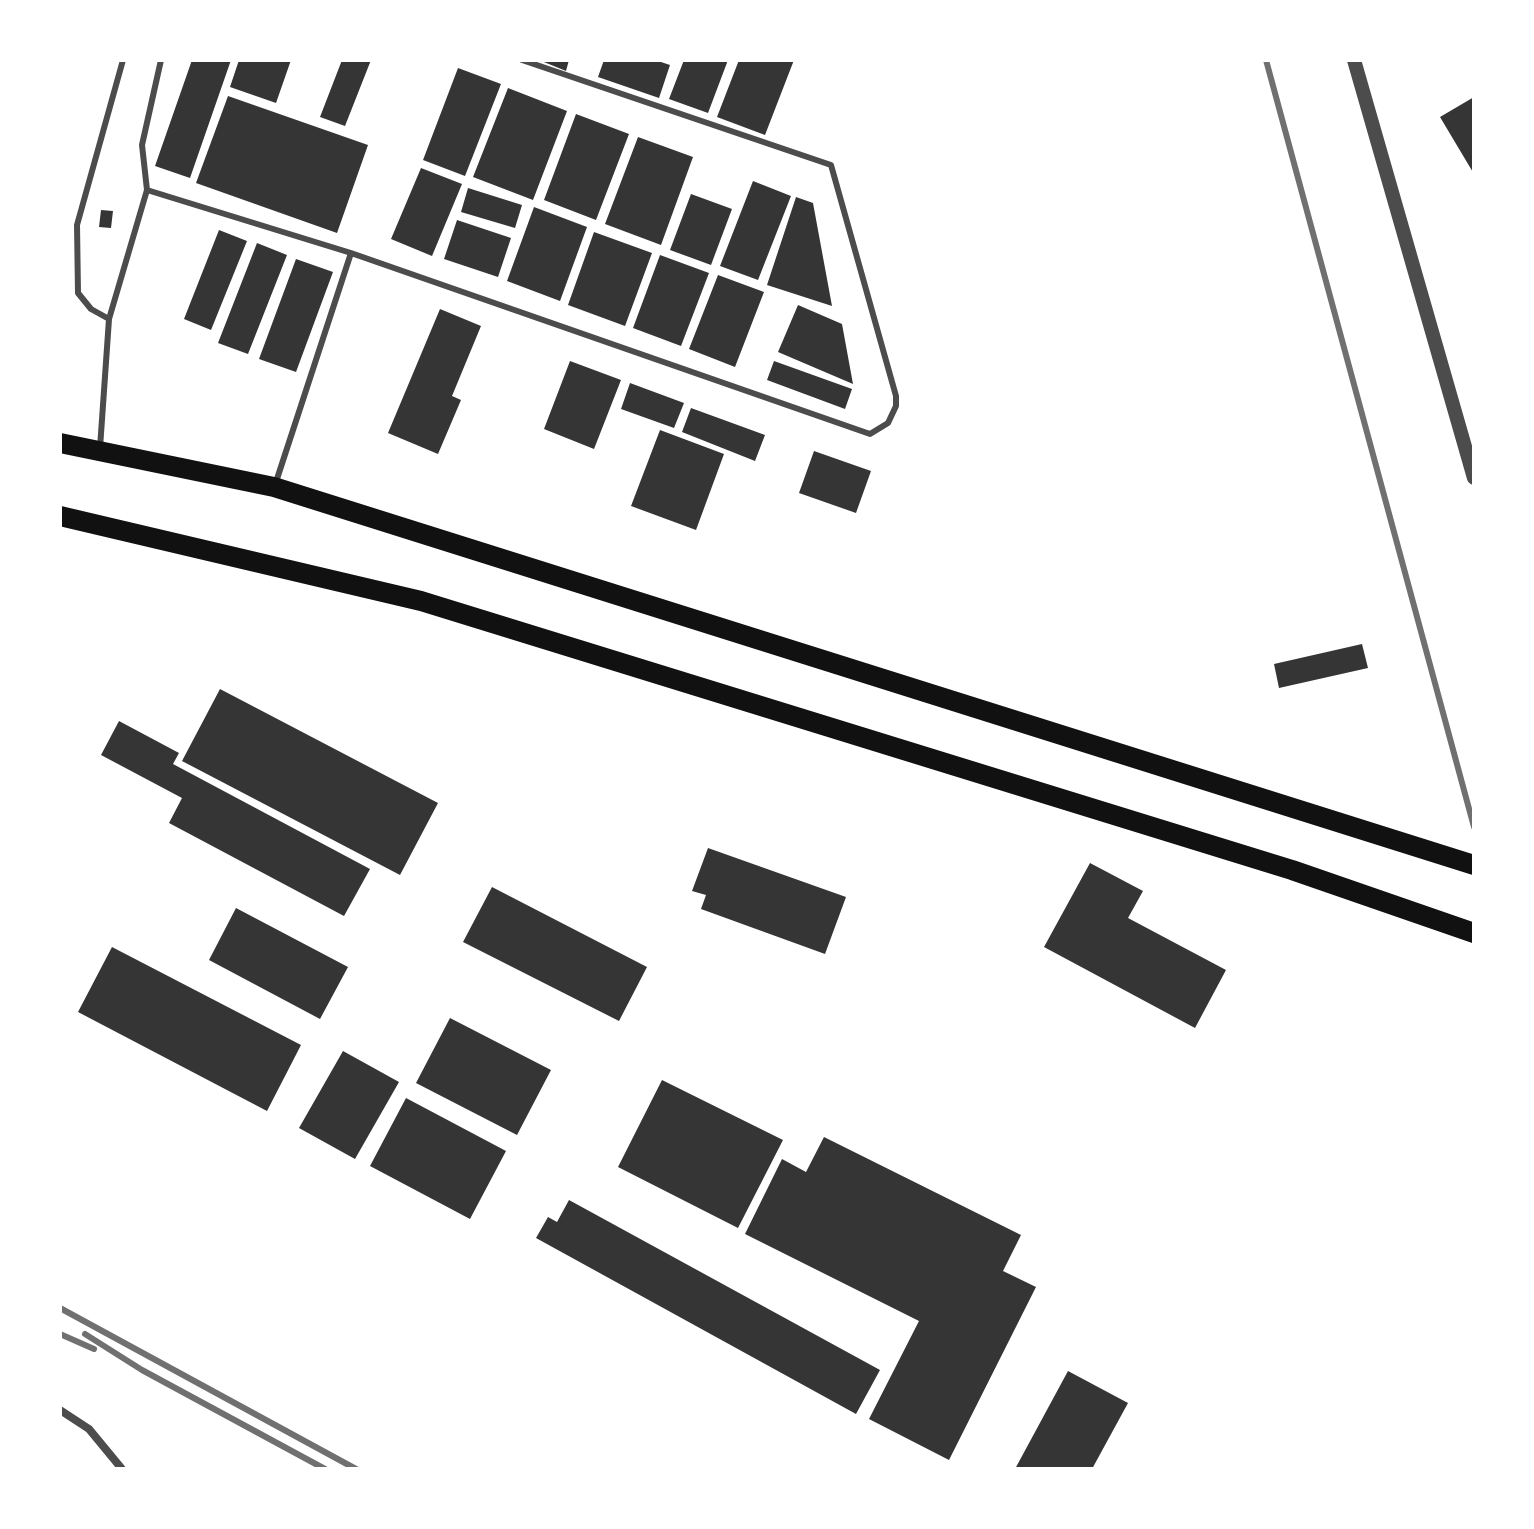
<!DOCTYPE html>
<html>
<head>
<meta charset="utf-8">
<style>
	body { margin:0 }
	#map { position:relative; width:1534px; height:1529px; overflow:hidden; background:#fff; font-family:"Sofia Sans Condensed",sans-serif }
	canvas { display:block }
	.frame { position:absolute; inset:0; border:62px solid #fff; pointer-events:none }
</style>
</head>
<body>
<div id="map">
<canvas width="1534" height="1529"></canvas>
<div class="frame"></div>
</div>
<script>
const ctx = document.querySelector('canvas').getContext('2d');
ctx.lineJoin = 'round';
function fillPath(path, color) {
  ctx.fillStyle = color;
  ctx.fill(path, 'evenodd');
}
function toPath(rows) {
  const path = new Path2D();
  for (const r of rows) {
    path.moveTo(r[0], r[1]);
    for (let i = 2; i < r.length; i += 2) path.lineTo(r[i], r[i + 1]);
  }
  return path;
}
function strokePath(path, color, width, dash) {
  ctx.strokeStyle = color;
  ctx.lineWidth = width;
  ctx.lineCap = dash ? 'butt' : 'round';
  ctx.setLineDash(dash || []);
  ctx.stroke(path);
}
fillPath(toPath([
	[192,60,231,60,190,178,155,166],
	[239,60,291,60,276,103,230,87],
	[342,60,371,60,345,126,320,117],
	[539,60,569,60,566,71],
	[604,60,655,60,670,65,659,98,598,77],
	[684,60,728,60,708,113,669,99],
	[739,60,794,60,765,135,717,117],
	[458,68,501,84,465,176,423,160],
	[508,88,567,111,533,200,473,177],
	[228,96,368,145,337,233,196,183],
	[1474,97,1474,174,1440,117],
	[576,114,629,134,596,220,544,200],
	[638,137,693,157,661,245,605,224],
	[421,168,462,184,432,256,391,239],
	[753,181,791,196,758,280,720,266],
	[468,188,522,205,515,228,461,212],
	[691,194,732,209,711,265,670,250],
	[796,197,813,203,832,306,767,285],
	[534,207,587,227,560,301,507,281],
	[101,210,113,211,111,228,99,227],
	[457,220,511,238,498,277,444,259],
	[219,230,247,241,211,330,184,319],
	[594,232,652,253,625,326,568,305],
	[257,243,287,255,248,354,218,343],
	[660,255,709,273,681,346,633,328],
	[296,259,333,272,296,372,259,359],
	[718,275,764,292,735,367,689,349],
	[798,305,842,324,853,384,778,352],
	[440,309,481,326,452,396,461,400,438,454,388,433],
	[570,361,621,380,594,449,544,429],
	[774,361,852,389,845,409,767,380],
	[630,383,684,403,674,428,621,409],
	[691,408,765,435,755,461,682,432],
	[660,430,724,454,696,530,631,506],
	[814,451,871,471,856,513,799,493],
	[1362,644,1368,668,1279,688,1274,664],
	[220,689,438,803,400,875,182,761],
	[119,721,179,753,173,764,370,869,344,916,169,823,182,798,101,755],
	[708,848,846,897,825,954,701,909,706,895,692,891],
	[1090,863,1143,891,1128,918,1226,970,1195,1028,1044,947],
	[492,887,647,967,619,1021,463,942],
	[236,908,348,967,320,1019,209,960],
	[112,947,301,1045,267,1111,78,1012],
	[450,1018,551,1070,517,1135,416,1083],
	[343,1051,399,1082,355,1159,299,1128],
	[662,1080,783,1140,738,1228,618,1167],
	[406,1098,506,1151,470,1219,370,1166],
	[824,1137,1021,1235,1003,1271,1036,1287,949,1460,869,1419,919,1321,745,1234,782,1159,806,1172],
	[569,1200,880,1370,856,1414,536,1238,548,1217,557,1222],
	[1068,1371,1128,1403,1092,1469,1015,1469]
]), '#353535');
strokePath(toPath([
	[147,190,351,253,870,434,888,423,896,406,896,396,831,165,522,60],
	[109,319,91,309,78,293,77,225,123,60],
	[100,448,109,319,147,190,142,145,161,60],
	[275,485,351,253]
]), '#4c4c4c', 6);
strokePath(toPath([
	[60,1410,89,1429,122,1469]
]), '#4c4c4c', 8);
strokePath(toPath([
	[1354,60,1474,478]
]), '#4c4c4c', 14);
strokePath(toPath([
	[60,443,274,487,1474,865],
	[60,516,421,601,1292,870,1474,933]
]), '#111', 20);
strokePath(toPath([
	[1266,60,1474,827],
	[60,1308,356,1469],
	[60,1334,94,1349],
	[85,1334,142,1370,325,1469]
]), '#707070', 6);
</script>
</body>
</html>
